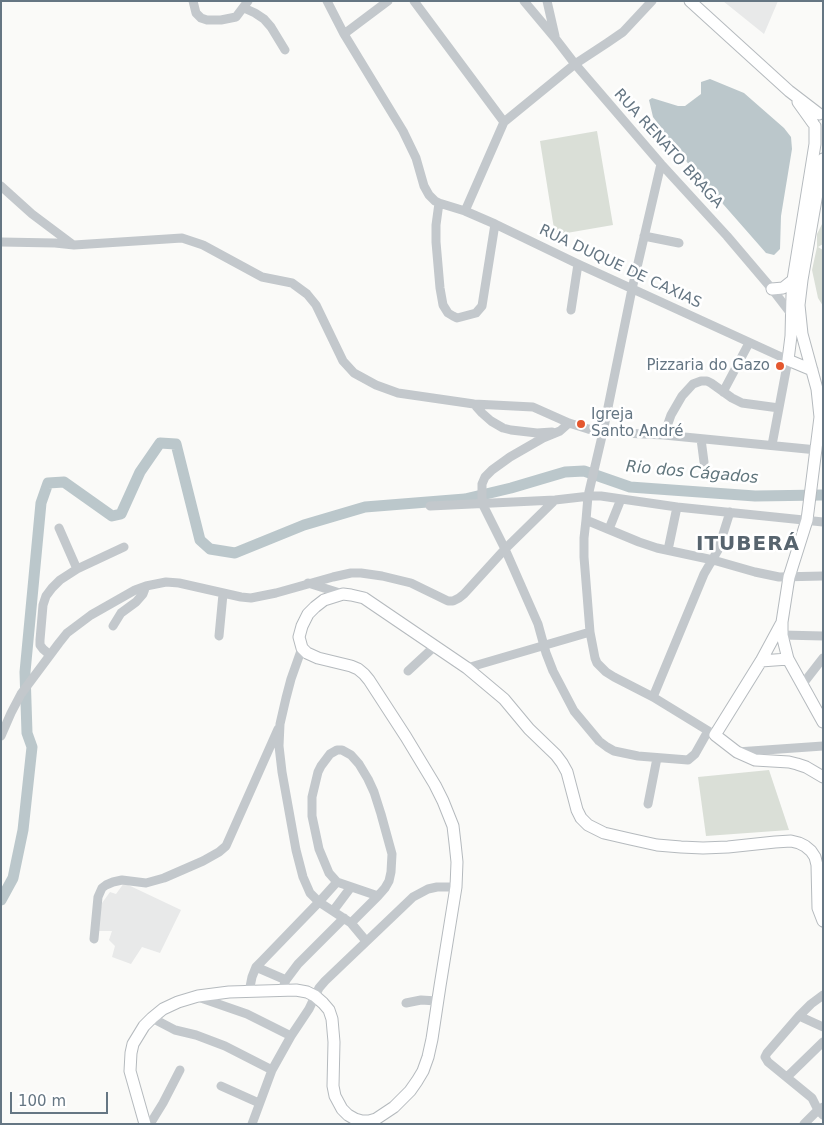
<!DOCTYPE html>
<html>
<head>
<meta charset="utf-8">
<style>
	body { margin:0 }
	#map { position:relative; width:824px; height:1125px; overflow:hidden; background:#fafaf8; font-family:"DejaVu Sans",sans-serif }
	canvas { display:block }
	.frame { position:absolute; inset:0; border:2px solid #657683; pointer-events:none }
	.scale { position:absolute; left:10px; top:1092px; width:98px; height:22px; box-sizing:border-box; border:2px solid #657683; border-top:0; padding-left:6px; font-size:15px; line-height:18px; white-space:nowrap; color:#657683; -webkit-text-stroke:4px #fff; paint-order:stroke }
</style>
</head>
<body>
<div id="map">
<canvas width="824" height="1125"></canvas>
<div class="frame"></div>
<div class="scale">100 m</div>
</div>
<script>
const ctx = document.querySelector('canvas').getContext('2d');
ctx.lineJoin = 'round';
function fillPath(path, color) {
  ctx.fillStyle = color;
  ctx.fill(path, 'evenodd');
}
function toPath(rows) {
  const path = new Path2D();
  for (const r of rows) {
    path.moveTo(r[0], r[1]);
    for (let i = 2; i < r.length; i += 2) path.lineTo(r[i], r[i + 1]);
  }
  return path;
}
function strokePath(path, color, width, dash) {
  ctx.strokeStyle = color;
  ctx.lineWidth = width;
  ctx.lineCap = dash ? 'butt' : 'round';
  ctx.setLineDash(dash || []);
  ctx.stroke(path);
}
function write(font, color, halo, rows, align = 'center') {
  ctx.font = font + ' "DejaVu Sans",sans-serif';
  ctx.lineWidth = 5;
  ctx.setLineDash([]);
  ctx.textBaseline = 'middle';
  ctx.strokeStyle = halo;
  ctx.fillStyle = color;
  for (const [text, x, y, turn = 0] of rows) {
    ctx.save();
    ctx.translate(x, y);
    ctx.rotate((+turn || 0) * Math.PI / 180);
    ctx.textAlign = isNaN(turn) ? turn : align;
    if (halo) ctx.strokeText(text, 0, 0);
    ctx.fillText(text, 0, 0);
    ctx.restore();
  }
}
fillPath(toPath([
	[723,1,778,1,764,34],
	[124,883,181,910,160,953,142,947,131,964,112,957,115,946,109,940,112,931,96,931,102,903,110,892,116,894]
]), '#e8e9e9');
fillPath(toPath([
	[597,131,613,225,555,235,540,141],
	[823,222,823,244,818,247,823,250,823,306,818,298,812,270,817,247,817,234],
	[769,770,789,830,706,836,698,777]
]), '#dadfd7');
fillPath(toPath([
	[710,79,744,93,784,128,791,137,792,149,781,216,780,249,774,255,766,253,723,204,718,198,699,178,653,117,649,100,652,98,678,106,685,106,701,94,701,82]
]), '#bbc7cb');
strokePath(toPath([
	[1,900,13,878,23,830,32,747,27,733,25,672,41,503,48,483,64,482,112,516,121,514,140,472,160,443,176,444,200,540,210,549,235,553,304,525,365,507,465,499,511,488,565,472,584,471,630,487,755,496,823,495]
]), '#bbc7cb', 11);
const major = toPath([
	[690,1,789,91,819,114],
	[798,102,813,123],
	[823,159,802,280,799,305,802,334,817,389,820,417,807,520,789,577,782,622,782,635,788,659,823,722],
	[772,289,783,288,793,280],
	[812,370,788,360,791,336,792,295,793,280,815,144,815,126],
	[781,624,761,661,715,735,737,752,755,760,789,762,797,764,806,767,823,777],
	[761,661,788,659],
	[145,1124,130,1071,131,1053,133,1044,144,1026,152,1018,163,1009,178,1002,198,996,229,992,296,990,307,992,315,996,323,1003,329,1010,332,1019,334,1042,333,1086,335,1096,342,1109,348,1115,355,1119,362,1121,369,1121,376,1119,394,1107,410,1091,417,1081,423,1071,428,1057,432,1039,440,986,456,887,457,862,455,843,453,826,443,801,435,785,406,737,369,680,364,674,358,669,351,666,318,658,307,653,302,648,299,637,302,626,308,614,315,607,324,600,343,594,351,595,364,598,467,668,504,699,529,729,556,755,562,763,567,772,577,810,581,818,588,825,604,833,630,839,657,845,681,847,703,848,728,847,775,842,791,841,799,843,805,846,811,851,815,857,817,865,818,908,823,921]
]);
strokePath(major, '#b5babe', 13);
strokePath(toPath([
	[193,1,196,13,201,18,207,20,221,20,236,17,248,1],
	[327,1,344,34,403,131,416,158,424,186,429,195,435,201,439,203,465,211,495,224,578,264,788,360,772,445],
	[414,1,504,122],
	[524,1,555,38,575,64,661,164,727,236,772,289,792,315],
	[547,1,555,36],
	[244,8,255,13,264,19,271,27,285,50],
	[344,34,388,1],
	[661,164,632,289,603,432,588,496,586,520,584,538,584,557,590,632,595,658,597,663,606,672,614,677,653,697,715,735],
	[1,186,32,214,72,244],
	[439,203,436,225,436,242,440,288,443,305,448,313,453,316,457,318,461,317,476,313,482,306,495,224],
	[465,211,504,122,575,64,607,43,623,32,652,1],
	[644,236,679,243],
	[1,242,55,243,74,245,182,238,203,245,262,277,292,283,307,294,316,305,343,361,354,373,376,385,398,393,474,404,533,407,569,423,588,429,603,432,664,435,817,450],
	[571,310,578,264],
	[723,392,749,343],
	[474,404,482,413,491,421,503,428,511,430,537,433,552,432],
	[569,423,560,431,543,438,510,457,492,470,485,477,482,484,482,503,505,549,538,624,546,653,553,671,574,711,599,741,607,747,614,751,638,756,688,760,695,754,708,731],
	[664,435,671,415,682,396,693,384,701,381,707,381,711,383,732,398,742,403,779,408],
	[701,439,704,462],
	[430,506,555,500,590,496,601,496,677,507,823,522],
	[586,520,639,542,657,548,713,560,755,572,779,577,823,576],
	[59,528,77,569],
	[609,529,621,499],
	[668,550,677,507],
	[308,583,343,594],
	[113,626,121,613,136,602,143,594,146,586],
	[782,635,823,636],
	[219,636,223,594],
	[302,648,291,679,286,698,280,724,279,746,282,772,296,850,303,877,310,893,319,902,351,923,366,941],
	[50,655,43,649,40,645,40,640,43,605,46,596,52,588,60,580,77,569,124,547],
	[467,668,590,632],
	[408,671,435,646],
	[802,685,823,658],
	[653,697,704,574,718,550,730,512],
	[1,736,11,713,21,694,59,643,67,633,91,615,135,590,146,586,166,582,179,583,241,597,251,598,276,593,333,577,351,573,361,573,382,576,411,583,448,601,453,601,459,598,464,594,505,549,555,500],
	[737,752,823,746],
	[648,804,657,758],
	[333,911,351,887],
	[351,923,378,896,385,888,389,881,391,872,392,854,381,814,374,792,368,779,359,764,351,755,342,750,337,750,330,754,321,766,318,772,312,797,312,816,319,849,329,873,337,882,378,896],
	[94,939,98,897,102,888,106,885,113,882,122,880,146,883,164,878,203,861,219,852,226,846,278,729],
	[256,967,286,980],
	[282,990,286,980,298,964,344,918],
	[249,992,252,977,256,967,262,961,319,902,337,882],
	[823,995,811,1004,799,1016,767,1053,765,1057,768,1062,812,1098,818,1110,823,1115],
	[198,997,247,1014,291,1036],
	[406,1003,421,1000,437,1001],
	[799,1016,823,1027],
	[152,1018,175,1030,196,1035,225,1046,272,1070],
	[787,1077,823,1042],
	[221,1086,259,1103],
	[150,1124,163,1103,180,1070],
	[252,1124,272,1070,291,1036,309,1009,319,988,325,981,413,897,428,889,437,887,456,887],
	[804,1124,818,1110,823,1107]
]), '#c3c8cc', 9);
strokePath(major, '#fff', 11);
for (const [x, y, r, color] of [
	[780,366,5,"#e4572e"],
	[581,424,5,"#e4572e"]
]) {
  const dot = new Path2D();
  dot.arc(x, y, r, 0, 2 * Math.PI);
  ctx.fillStyle = color;
  ctx.fill(dot);
  strokePath(dot, '#fff', 2);
}
write('15px', '#657683', '#fff', [
	["RUA RENATO BRAGA",668,149,48],
	["RUA DUQUE DE CAXIAS",620,267,25]
]);
write('15px', '#657683', '#fff', [
	["Pizzaria do Gazo",770,366],
	["Igreja",591,415,"left"],
	["Santo André",591,432,"left"]
], 'right');
write('italic 16px', '#60757c', '#fff', [
	["Rio dos Cágados",692,473,5]
]);
ctx.letterSpacing = '1px';
write('bold 20px', '#57646e', '#fff', [
	["ITUBERÁ",748,545]
]);
ctx.letterSpacing = '0px';
</script>
</body>
</html>
